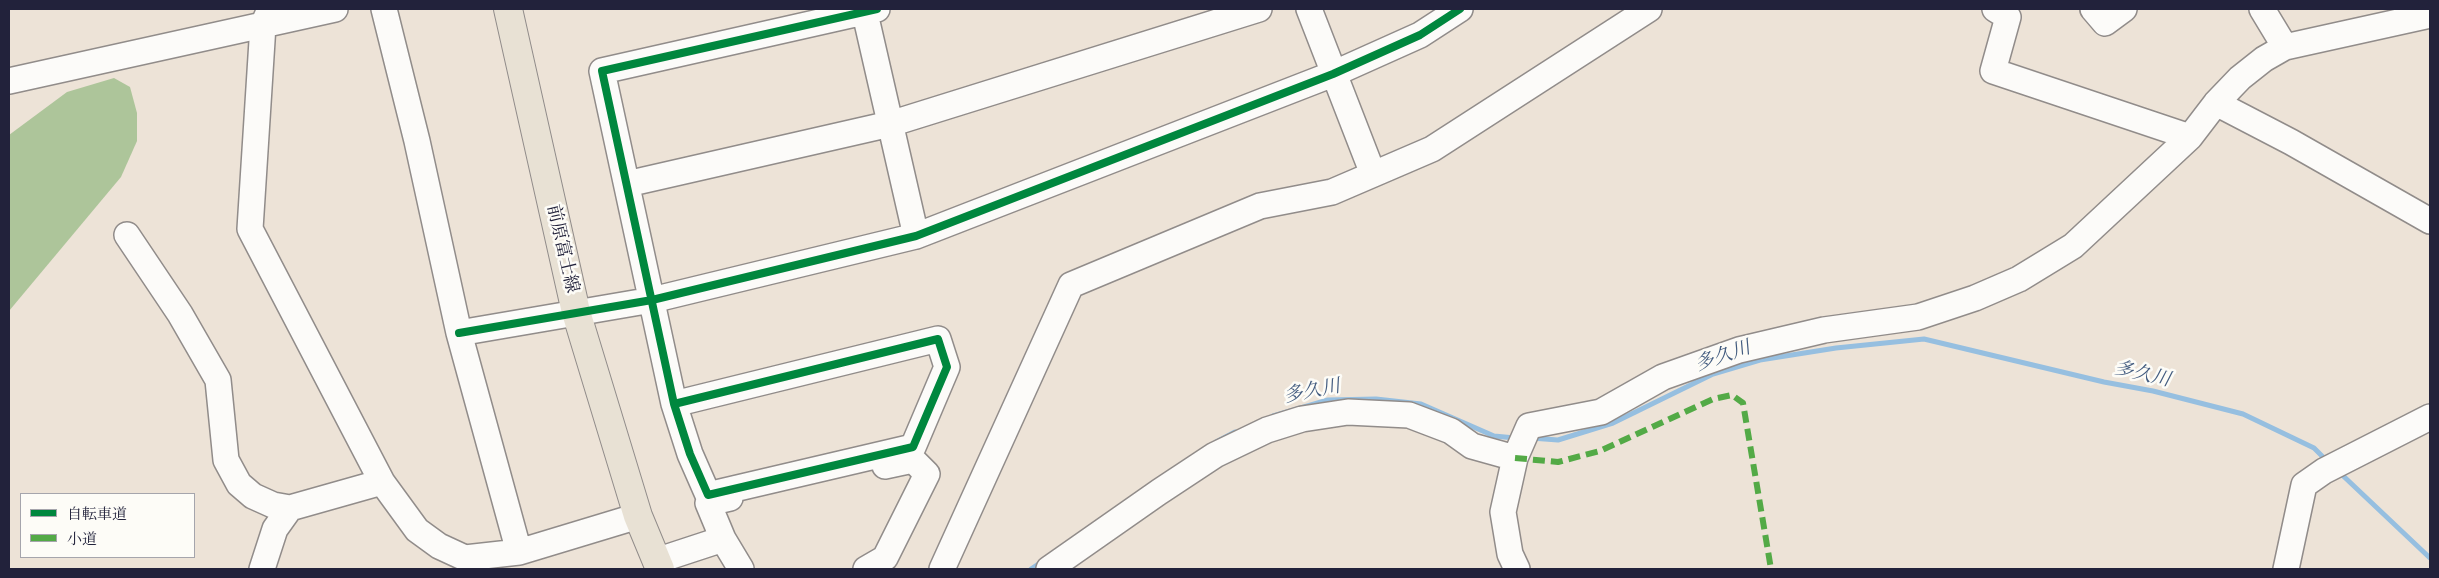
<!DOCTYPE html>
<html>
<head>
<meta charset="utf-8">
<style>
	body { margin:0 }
	#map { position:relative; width:2439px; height:578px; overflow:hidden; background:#ede3d7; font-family:"Libre Bodoni","Noto Serif JP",serif }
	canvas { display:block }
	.frame { position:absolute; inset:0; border:10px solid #22223b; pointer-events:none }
	.legend { position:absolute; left:20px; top:493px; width:175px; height:65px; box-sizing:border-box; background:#fdfcf7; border:1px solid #a5a5ac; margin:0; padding:6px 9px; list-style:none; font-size:15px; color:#22223b }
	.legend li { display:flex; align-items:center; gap:10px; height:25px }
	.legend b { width:25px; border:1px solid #a5a5ac }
</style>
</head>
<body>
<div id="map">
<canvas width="2439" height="578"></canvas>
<div class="frame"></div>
<ul class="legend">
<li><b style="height:6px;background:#00873e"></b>自転車道</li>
<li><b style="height:6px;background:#53aa46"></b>小道</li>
</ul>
</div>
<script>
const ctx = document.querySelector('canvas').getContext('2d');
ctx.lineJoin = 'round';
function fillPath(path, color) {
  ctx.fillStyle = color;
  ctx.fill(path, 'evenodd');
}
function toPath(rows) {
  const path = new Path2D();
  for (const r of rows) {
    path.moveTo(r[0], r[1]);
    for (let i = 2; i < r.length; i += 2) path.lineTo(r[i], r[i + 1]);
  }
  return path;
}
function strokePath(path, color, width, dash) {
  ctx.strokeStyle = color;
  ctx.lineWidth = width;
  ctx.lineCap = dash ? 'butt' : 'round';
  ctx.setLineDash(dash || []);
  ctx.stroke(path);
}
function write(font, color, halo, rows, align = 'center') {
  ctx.font = font + ' "Libre Bodoni","Noto Serif JP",serif';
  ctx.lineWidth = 5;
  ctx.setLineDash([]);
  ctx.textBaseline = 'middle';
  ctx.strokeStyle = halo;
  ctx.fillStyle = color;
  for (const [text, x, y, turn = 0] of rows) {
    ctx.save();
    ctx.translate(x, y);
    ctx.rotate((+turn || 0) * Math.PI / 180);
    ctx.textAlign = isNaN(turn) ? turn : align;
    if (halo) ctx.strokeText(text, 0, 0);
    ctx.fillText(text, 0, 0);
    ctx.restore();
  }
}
fillPath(toPath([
	[114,78,130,87,137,113,137,141,121,177,9,311,9,135,67,92]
]), '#adc59a');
strokePath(toPath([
	[1273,416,1328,400,1376,399,1421,404,1494,436,1515,438],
	[1531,438,1558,440,1613,423,1713,374,1760,360,1836,348,1924,339,2104,382,2153,391,2243,414,2314,448,2328,462],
	[1216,442,1235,432],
	[2338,471,2430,558],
	[1031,569,1043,561]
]), '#96bfe0', 5);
const minor = toPath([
	[270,9,263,25,250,229,382,482,417,530,439,546,465,558,519,552,638,516],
	[384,9,417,141,459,333,519,552],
	[864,9,916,236],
	[1309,9,1373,174],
	[1995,9,2008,17,1993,71,2190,137,2216,103,2240,78,2264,59,2285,47,2430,15],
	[2093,9,2105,23,2124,9],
	[2262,9,2285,47],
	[9,81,335,9],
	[2216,103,2291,142,2430,221],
	[627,184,890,124,1259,9],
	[127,235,180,314,218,380,226,460,239,484,253,496,273,505,290,508,382,482],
	[459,333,652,300,916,236,1333,74,1420,35,1460,9],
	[674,404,938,339,947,367,913,447,708,495,690,454,674,404,602,71,877,9],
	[730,498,708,503,723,539,741,569],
	[656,561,723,539],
	[262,569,275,529,290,508],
	[866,569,885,558,927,474,913,460,885,466],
	[942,569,1071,285,1260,206,1332,192,1432,149,1649,9],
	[1049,569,1159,492,1215,455,1267,430,1302,419,1348,412,1409,415,1451,431,1472,446,1515,458],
	[1517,569,1510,554,1503,512,1515,458,1529,426,1601,412,1663,377,1739,350,1824,330,1918,317,1975,298,2019,279,2073,246,2190,137],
	[2286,569,2304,485,2324,471,2430,417]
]);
const major = toPath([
	[508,9,576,312,638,516,660,569]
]);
strokePath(minor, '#918c8a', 28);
strokePath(major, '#918c8a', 30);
strokePath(minor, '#fcfbf9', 25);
strokePath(major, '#e8e1d4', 28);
strokePath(toPath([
	[1515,458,1558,462,1600,451,1713,399,1732,395,1743,403,1771,569]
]), '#53aa46', 6, [12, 6]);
strokePath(toPath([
	[459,333,652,300,916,236,1333,74,1420,35,1460,9],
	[674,404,938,339,947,367,913,447,708,495,690,454,674,404,602,71,877,9]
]), '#00873e', 8);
write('18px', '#22223b', '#fdfcf7', [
	["前原富士線",562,249,77]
]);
write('italic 19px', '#425b7f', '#fdfcf7', [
	["多久川",1723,357,-19],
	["多久川",2142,375,13],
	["多久川",1312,392,-11]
]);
</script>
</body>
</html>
